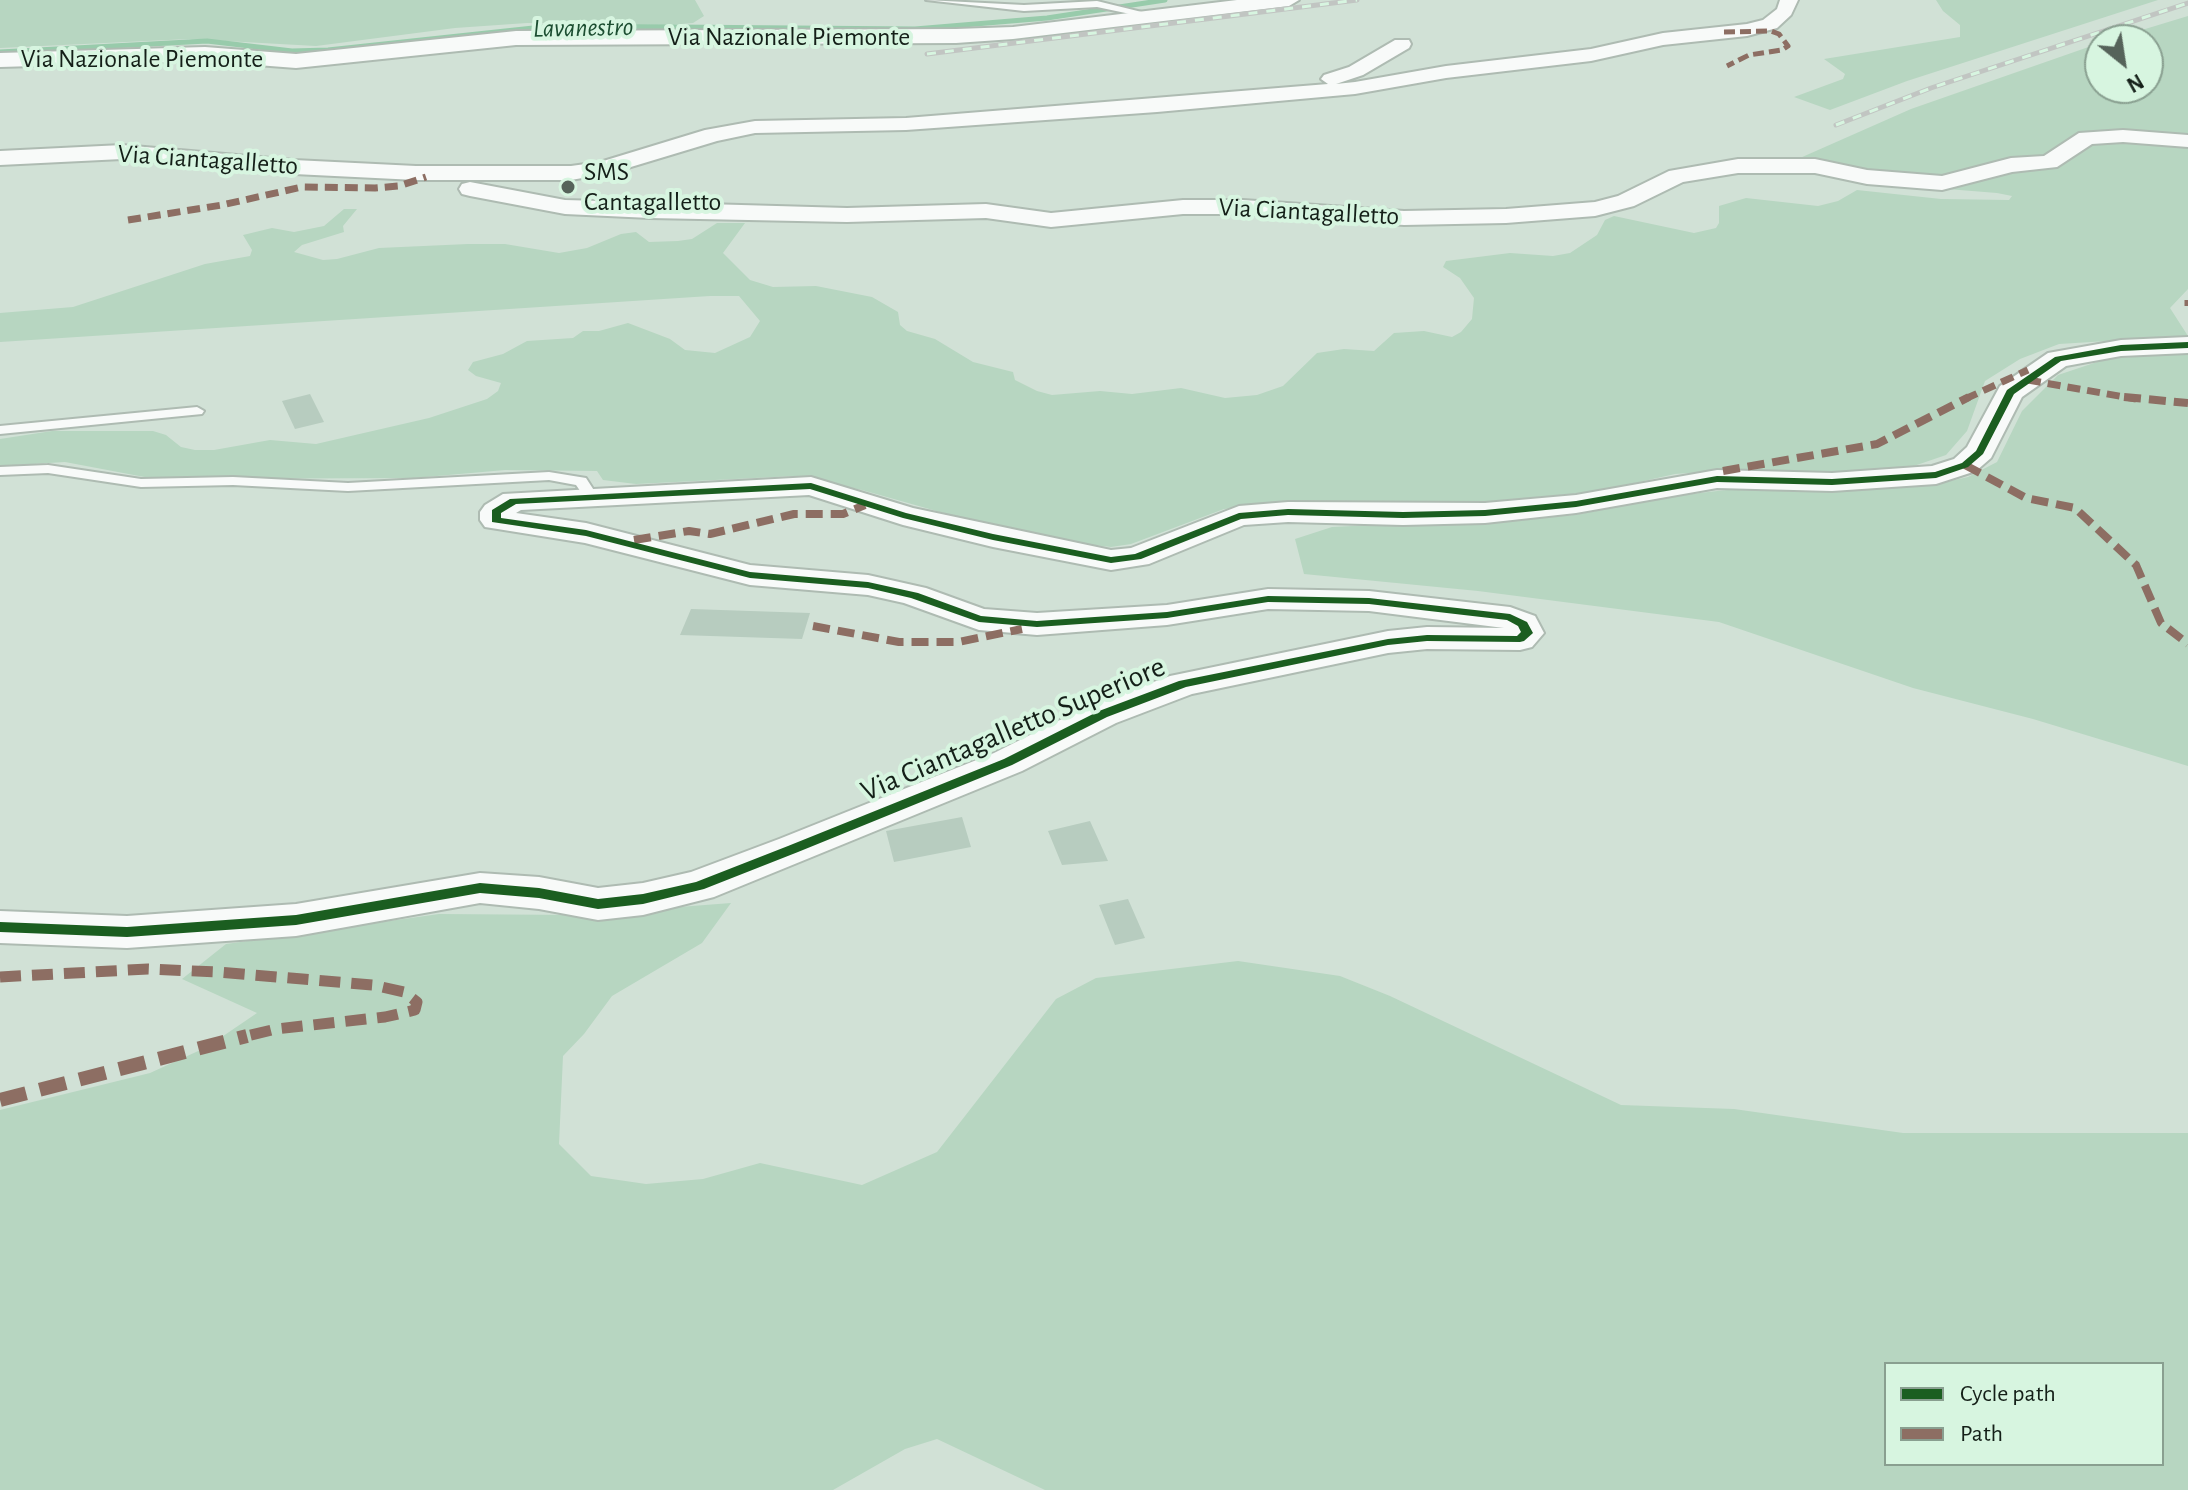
<!DOCTYPE html>
<html>
<head>
<meta charset="utf-8">
<style>
	body { margin:0 }
	#map { position:relative; width:2188px; height:1490px; overflow:hidden; background:#d1e1d6; font-family:"Alegreya Sans",sans-serif }
	canvas { display:block }
	.legend { position:absolute; left:1884px; top:1362px; width:280px; height:104px; box-sizing:border-box; background:#d7f5e0; border:2px solid #899f90; margin:0; padding:10px 14px; list-style:none; font-size:24px; color:#141f18 }
	.legend li { display:flex; align-items:center; gap:16px; height:40px }
	.legend b { width:40px; border:2px solid #899f90 }
	.north { position:absolute; left:2084px; top:24px; width:80px; height:80px; box-sizing:border-box; background:#d7f5e0; border:2px solid #899f90; border-radius:50%; rotate:150deg; font-size:22px; font-weight:700; line-height:32px; text-align:center; color:#141f18 }
	.north::after { content:''; display:block; margin:auto; width:28px; height:36px; background:#56635a; clip-path:polygon(50% 0,100% 100%,50% 72%,0 100%) }
</style>
</head>
<body>
<div id="map">
<canvas width="2188" height="1490"></canvas>
<ul class="legend">
<li><b style="height:10px;background:#1b5e20"></b>Cycle path</li>
<li><b style="height:10px;background:#8d6e63"></b>Path</li>
</ul>
<div class="north">N</div>
</div>
<script>
const ctx = document.querySelector('canvas').getContext('2d');
ctx.lineJoin = 'round';
function fillPath(path, color) {
  ctx.fillStyle = color;
  ctx.fill(path, 'evenodd');
}
function toPath(rows) {
  const path = new Path2D();
  for (const r of rows) {
    path.moveTo(r[0], r[1]);
    for (let i = 2; i < r.length; i += 2) path.lineTo(r[i], r[i + 1]);
  }
  return path;
}
function strokePath(path, color, width, dash) {
  ctx.strokeStyle = color;
  ctx.lineWidth = width;
  ctx.lineCap = dash ? 'butt' : 'round';
  ctx.setLineDash(dash || []);
  ctx.stroke(path);
}
function write(font, color, halo, rows, align = 'center') {
  ctx.font = font + ' "Alegreya Sans",sans-serif';
  ctx.lineWidth = 8;
  ctx.setLineDash([]);
  ctx.textBaseline = 'middle';
  ctx.strokeStyle = halo;
  ctx.fillStyle = color;
  for (const [text, x, y, turn = 0] of rows) {
    ctx.save();
    ctx.translate(x, y);
    ctx.rotate((+turn || 0) * Math.PI / 180);
    ctx.textAlign = isNaN(turn) ? turn : align;
    if (halo) ctx.strokeText(text, 0, 0);
    ctx.fillText(text, 0, 0);
    ctx.restore();
  }
}
fillPath(toPath([
	[0,0,695,0,704,16,693,23,670,25,527,23,455,28,316,46,189,39,0,48],
	[1936,0,2158,0,1907,81,1830,110,1794,97,1843,79,1845,74,1824,59,1960,37,1960,25,1943,11],
	[2188,16,2188,289,2170,308,2188,336,2059,344,2020,359,1985,381,1967,431,1946,455,1908,468,1843,473,1731,470,1675,474,1595,492,1458,504,1287,504,1224,509,1131,544,1111,547,1032,538,862,490,794,476,636,484,603,480,597,471,505,470,414,478,155,479,65,462,0,466,0,439,52,431,153,431,166,435,181,447,195,450,214,450,270,440,316,444,429,418,487,399,498,391,501,383,476,376,468,370,473,362,503,354,527,341,573,338,583,331,599,331,628,323,670,339,685,350,715,353,750,337,760,321,739,296,710,296,0,342,0,313,73,307,205,264,250,256,252,250,243,235,272,228,294,232,324,226,344,209,357,209,343,226,344,232,302,245,294,252,323,260,337,259,379,248,468,244,505,244,559,253,587,248,621,234,636,232,649,242,678,241,692,239,717,223,745,223,723,253,750,280,773,287,816,286,872,297,898,312,900,325,907,331,935,339,973,362,1013,372,1015,380,1037,391,1052,395,1100,391,1132,394,1181,388,1225,398,1257,395,1283,386,1317,353,1344,349,1374,351,1394,333,1424,331,1452,337,1461,332,1472,319,1474,298,1460,278,1443,267,1446,261,1510,253,1553,256,1570,253,1597,235,1605,220,1614,216,1694,233,1716,228,1719,223,1719,206,1746,198,1818,206,1838,201,1857,190,1941,199,2009,200,2012,196,1997,193,1897,185,1800,158,1911,109,2100,43,2100,88,2148,88,2148,40,2109,40],
	[2188,353,2188,766,2033,719,1913,688,1719,622,1478,591,1304,574,1295,539,1332,527,1574,515,1673,496,1744,488,1941,483,1968,477,1997,462,2022,411,2058,375,2106,359],
	[731,903,702,943,612,996,584,1034,563,1056,559,1144,591,1176,646,1184,703,1179,760,1163,862,1185,937,1152,1056,999,1096,978,1238,961,1340,976,1390,996,1621,1105,1734,1109,1903,1133,2188,1133,2188,1490,1045,1490,937,1439,905,1449,833,1490,0,1490,0,1110,150,1073,207,1047,257,1013,182,979,226,944,439,914,575,915],
	[1886,1364,2162,1364,2162,1464,1886,1464]
]), '#b7d6c1');
strokePath(toPath([
	[0,52,207,41,292,51,328,50,552,26,915,29,1047,18,1165,0]
]), '#98cbab', 5);
fillPath(toPath([
	[310,394,324,422,295,429,282,401],
	[691,609,810,613,802,639,680,635],
	[962,817,971,847,894,862,886,831],
	[1090,821,1108,861,1062,865,1048,831],
	[1128,899,1145,938,1115,945,1099,905]
]), '#b7ccbf');
const lane = toPath([
	[926,0,1024,5,1097,1,1158,16,1154,19,1097,7,1024,11,926,0],
	[197,407,204,411,202,414,0,434,0,426,197,407],
	[48,465,141,479,233,477,348,483,549,472,586,478,597,495,590,499,585,498,576,485,549,480,348,491,233,485,141,487,48,473,0,475,0,467,48,465]
]);
const street = toPath([
	[1780,0,1798,0,1791,15,1777,28,1747,36,1663,45,1591,61,1446,78,1355,94,1157,112,906,130,755,133,717,141,611,173,571,180,416,180,294,174,122,159,0,165,0,151,122,145,294,160,416,166,571,166,600,162,705,130,755,121,906,118,1328,84,1321,79,1324,75,1349,67,1395,40,1409,40,1411,44,1409,48,1363,75,1336,84,1355,82,1446,66,1591,49,1663,33,1747,24,1763,20,1777,9,1780,0],
	[2123,130,2188,135,2188,147,2123,142,2092,144,2057,167,2012,172,1942,190,1867,184,1815,173,1738,173,1683,182,1634,206,1595,216,1506,223,1404,225,1243,214,1183,214,1051,227,986,218,847,222,650,218,565,214,470,196,462,194,459,189,462,184,470,182,565,200,847,208,986,204,1051,213,1183,200,1243,200,1404,211,1506,209,1595,202,1618,196,1669,171,1738,159,1815,159,1867,170,1942,176,2011,158,2044,156,2079,133,2123,130],
	[2188,337,2188,353,2121,356,2066,366,2022,397,1991,458,1976,471,1936,484,1832,491,1717,488,1576,513,1485,523,1403,525,1288,522,1244,525,1149,564,1111,570,993,547,903,525,809,495,521,510,516,513,586,523,750,565,868,575,926,588,984,609,1037,613,1167,605,1268,589,1369,591,1510,607,1535,616,1544,633,1532,647,1520,650,1427,649,1388,653,1192,694,1116,723,1022,771,807,859,714,897,643,915,598,920,539,909,480,903,296,936,127,948,0,943,0,911,127,916,296,904,480,873,539,877,598,888,643,883,691,872,779,839,994,753,1090,705,1170,676,1388,631,1427,627,1504,628,1369,611,1268,609,1167,625,1037,635,979,630,904,603,868,595,750,585,585,543,485,527,480,520,480,512,485,505,503,494,811,477,913,508,1111,550,1131,548,1239,506,1288,502,1485,503,1576,495,1717,470,1832,473,1932,466,1954,459,1967,447,2000,386,2048,353,2121,340,2188,337]
]);
const primary = toPath([
	[1237,0,1299,0,1289,6,1013,39,956,43,516,45,296,68,205,61,0,67,0,53,205,47,296,54,516,31,956,29,1013,27,1237,0]
]);
strokePath(lane, '#aebbb2', 4);
strokePath(street, '#aebbb2', 4);
strokePath(primary, '#aebbb2', 4);
fillPath(lane, '#f8faf9');
fillPath(street, '#f8faf9');
fillPath(primary, '#f8faf9');
const rail = toPath([
	[927,54,1357,0],
	[1836,125,1931,88,2188,3]
]);
strokePath(rail, '#c1c5c2', 5);
strokePath(rail, '#d7f5e0', 3, [9]);
strokePath(toPath([
	[1724,32,1771,31,1779,34,1788,46,1782,50,1749,55,1727,66]
]), '#8d6e63', 5, [11, 5]);
strokePath(toPath([
	[128,220,222,205,302,187,375,188,399,186,426,177],
	[2188,300,2188,306],
	[2028,380,2136,399],
	[1965,399,2028,370]
]), '#8d6e63', 7, [13, 7]);
strokePath(toPath([
	[2124,397,2188,403],
	[1965,465,2026,498,2075,508,2136,565,2161,623,2188,644],
	[1723,471,1877,444,1969,397],
	[634,540,689,531,710,534,794,514,843,514,865,505],
	[813,626,899,642,958,642,1022,629]
]), '#8d6e63', 8, [17, 8]);
strokePath(toPath([
	[0,977,148,969,218,972,373,985,404,992,417,1002,415,1010,385,1017,276,1029,239,1038]
]), '#8d6e63', 11, [21, 11]);
strokePath(toPath([
	[0,1100,247,1036]
]), '#8d6e63', 14, [27, 14]);
fillPath(toPath([
	[2188,342,2188,348,2121,351,2061,361,2014,394,1983,454,1968,467,1936,478,1832,485,1717,482,1576,507,1485,516,1403,518,1288,515,1241,519,1141,559,1111,563,993,540,903,518,810,489,516,504,501,513,501,518,586,530,750,572,868,582,918,593,981,616,1037,621,1167,612,1268,596,1369,598,1510,614,1527,622,1533,633,1524,641,1520,642,1427,641,1388,645,1186,687,1107,717,1012,765,798,852,704,889,643,904,598,909,539,898,480,893,296,925,127,937,0,932,0,922,127,927,296,915,480,883,539,888,598,899,643,894,696,882,788,846,1004,759,1099,711,1179,681,1388,639,1427,635,1517,636,1521,632,1518,626,1507,620,1369,604,1268,602,1167,618,1037,627,979,622,911,598,868,588,750,578,586,536,492,522,492,510,510,499,811,483,906,513,993,534,1111,557,1135,554,1239,513,1288,509,1403,512,1485,510,1576,501,1717,476,1832,479,1935,472,1962,463,1976,451,2007,390,2055,357,2121,345,2188,342]
]), '#1b5e20');
for (const [x, y, r, color] of [
	[568,187,8,"#56635a"]
]) {
  const dot = new Path2D();
  dot.arc(x, y, r, 0, 2 * Math.PI);
  ctx.fillStyle = color;
  ctx.fill(dot);
  strokePath(dot, '#d7f5e0', 3);
}
write('italic 26px', '#1c4e31', '#d7f5e0', [
	["Lavanestro",583,28,-1]
]);
write('26px', '#141f18', '#d7f5e0', [
	["Via Nazionale Piemonte",789,37],
	["Via Nazionale Piemonte",142,59],
	["Via Ciantagalletto",208,160,4],
	["Via Ciantagalletto",1309,212,3]
]);
write('26px', '#141f18', '#d7f5e0', [
	["SMS",584,172],
	["Cantagalletto",584,202]
], 'left');
write('30px', '#141f18', '#d7f5e0', [
	["Via Ciantagalletto Superiore",1013,729,-23]
]);
</script>
</body>
</html>
